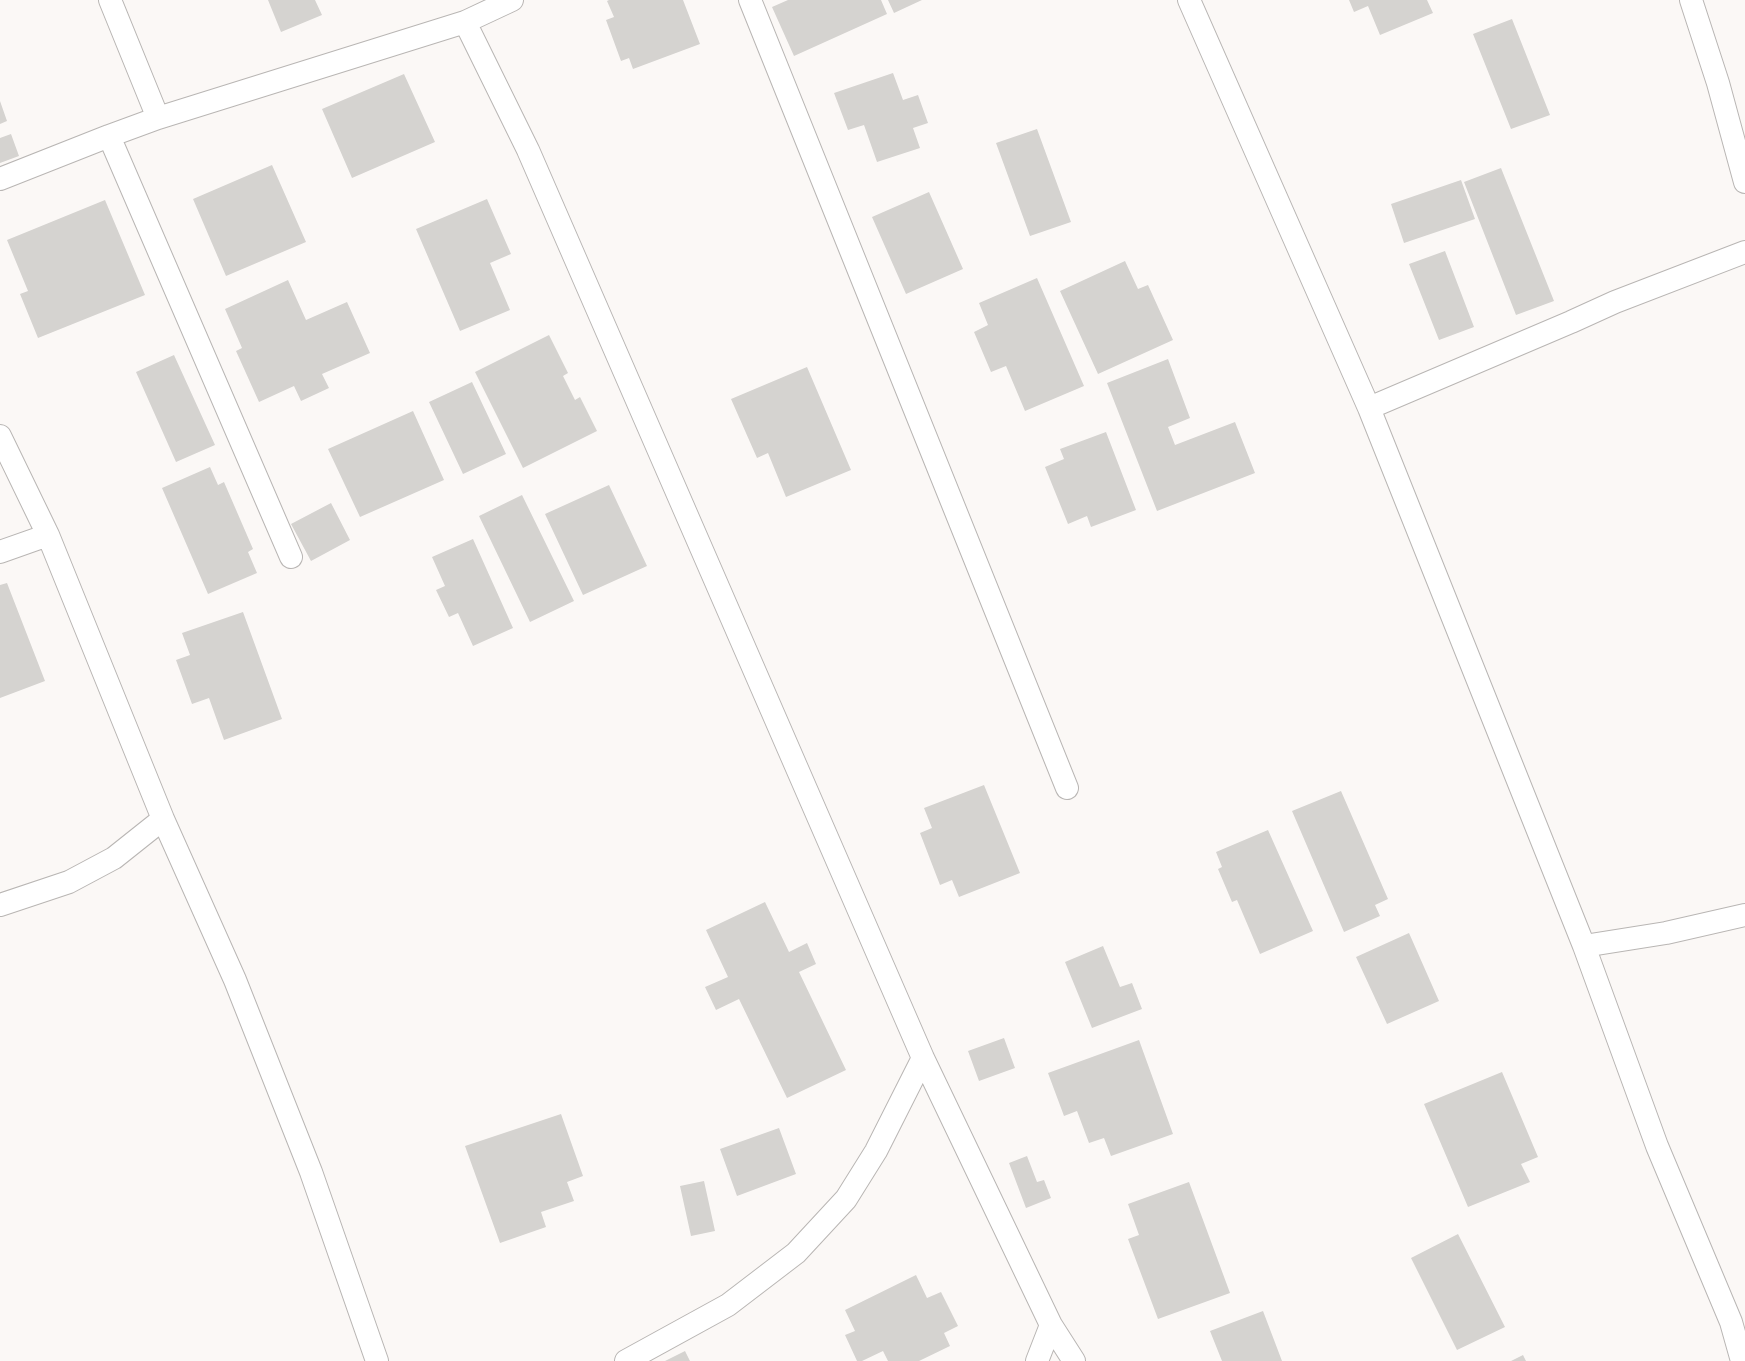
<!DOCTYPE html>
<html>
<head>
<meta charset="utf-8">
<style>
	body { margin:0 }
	canvas { display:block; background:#fbf8f6 }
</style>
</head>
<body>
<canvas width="1745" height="1361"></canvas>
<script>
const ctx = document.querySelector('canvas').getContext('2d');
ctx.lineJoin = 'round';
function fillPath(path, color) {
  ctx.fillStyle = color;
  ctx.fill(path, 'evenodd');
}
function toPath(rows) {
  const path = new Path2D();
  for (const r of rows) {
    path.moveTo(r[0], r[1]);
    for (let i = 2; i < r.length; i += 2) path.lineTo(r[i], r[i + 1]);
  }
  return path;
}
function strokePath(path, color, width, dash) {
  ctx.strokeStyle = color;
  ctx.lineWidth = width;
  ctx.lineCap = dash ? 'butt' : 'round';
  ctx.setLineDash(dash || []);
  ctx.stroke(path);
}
fillPath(toPath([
	[268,0,315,0,322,15,281,32],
	[609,0,683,0,700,44,633,69,629,58,621,61,606,20,614,17,607,1],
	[788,0,881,0,887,14,794,56,772,7],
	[888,0,922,0,894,13],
	[1349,0,1427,0,1433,13,1380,35,1368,6,1354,12],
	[1512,19,1550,115,1511,129,1473,34],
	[893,73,903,100,918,95,928,123,913,128,920,148,877,162,864,125,848,130,834,93],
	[404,74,435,142,352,178,322,109],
	[0,101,7,121,0,124],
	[1037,129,1071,222,1030,236,996,143],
	[11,134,19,156,0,163,0,138],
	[272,165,306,242,226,276,193,199],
	[1501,168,1554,301,1516,315,1464,182],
	[1461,180,1475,219,1404,243,1391,204],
	[929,192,963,269,906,294,872,217],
	[487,199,511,254,490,263,510,310,460,331,416,229],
	[105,200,145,295,38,338,20,294,28,291,7,240],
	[1445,251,1474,327,1439,340,1409,264],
	[1125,261,1138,289,1148,285,1173,340,1098,374,1060,291],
	[1037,278,1084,386,1025,411,1006,366,991,372,974,332,988,325,979,303],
	[288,280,306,320,347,302,370,353,322,374,329,388,301,401,294,386,259,402,236,351,242,348,225,309],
	[549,335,568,373,563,376,575,400,580,397,597,431,523,468,475,372],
	[174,355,215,445,176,462,136,372],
	[1168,359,1190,418,1168,427,1175,445,1235,422,1255,473,1157,511,1107,383],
	[807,367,851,470,786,497,768,453,757,458,731,399],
	[472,382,506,454,463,474,429,402],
	[413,411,444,480,360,517,328,449],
	[1106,432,1136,510,1091,527,1087,516,1068,524,1045,467,1064,459,1060,449],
	[210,467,218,485,224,482,253,549,248,552,257,573,208,594,162,488],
	[609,485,647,566,583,595,545,514],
	[522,495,574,601,530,622,479,516],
	[331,503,350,540,311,561,291,524],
	[473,539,513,628,473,646,458,613,449,617,436,590,445,586,432,557],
	[7,583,45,681,0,698,0,585],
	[243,612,282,719,224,740,209,698,192,704,176,660,190,655,182,633],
	[984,785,1020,873,959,897,952,880,940,885,920,833,932,828,924,808],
	[1341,791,1388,899,1375,905,1380,916,1344,932,1292,811],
	[1268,830,1313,931,1260,954,1237,900,1232,902,1218,869,1222,867,1216,852],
	[765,902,789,952,807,943,816,964,799,972,846,1070,787,1098,739,999,716,1010,705,987,728,977,706,930],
	[1409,933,1439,1001,1387,1024,1356,957],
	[1103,946,1120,987,1132,983,1142,1009,1092,1028,1065,962],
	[1004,1038,1015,1068,979,1081,968,1051],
	[1139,1040,1173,1134,1111,1156,1104,1138,1089,1143,1077,1111,1064,1116,1048,1073],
	[1502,1072,1538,1157,1521,1164,1530,1182,1468,1207,1424,1104],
	[561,1114,583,1176,567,1182,574,1201,541,1212,546,1227,500,1243,465,1146],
	[779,1128,796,1174,737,1196,720,1149],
	[1027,1156,1037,1182,1044,1180,1051,1198,1026,1208,1009,1163],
	[704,1181,715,1231,691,1236,680,1186],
	[1189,1182,1230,1293,1158,1319,1128,1239,1139,1235,1128,1204],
	[1458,1234,1505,1327,1457,1350,1411,1258],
	[916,1275,927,1298,941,1292,958,1326,944,1333,950,1346,919,1361,888,1361,883,1351,862,1361,857,1361,845,1335,855,1331,845,1310],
	[1263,1311,1282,1361,1222,1361,1210,1331],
	[685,1351,690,1361,665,1361],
	[1523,1355,1526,1361,1511,1361]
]), '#d5d3d0');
const minor = toPath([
	[750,0,1067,788],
	[1189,0,1369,408,1584,946,1657,1146,1731,1322,1742,1361],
	[1691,0,1718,83,1745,182],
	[465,22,528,150,923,1058,1051,1325,1074,1361],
	[158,118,465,22,512,0],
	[109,136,291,557],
	[0,179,109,136,158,118,110,0],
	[1369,408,1571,322,1615,302,1745,252],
	[0,436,48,535,163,819,235,980,311,1172,377,1361],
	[0,552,48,535],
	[0,905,69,882,114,858,163,819],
	[1584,946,1666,933,1745,915],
	[626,1361,728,1305,796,1253,846,1199,876,1151,923,1058],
	[1037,1361,1051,1325]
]);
strokePath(minor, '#b9b6b4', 24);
strokePath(minor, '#fff', 22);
</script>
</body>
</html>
